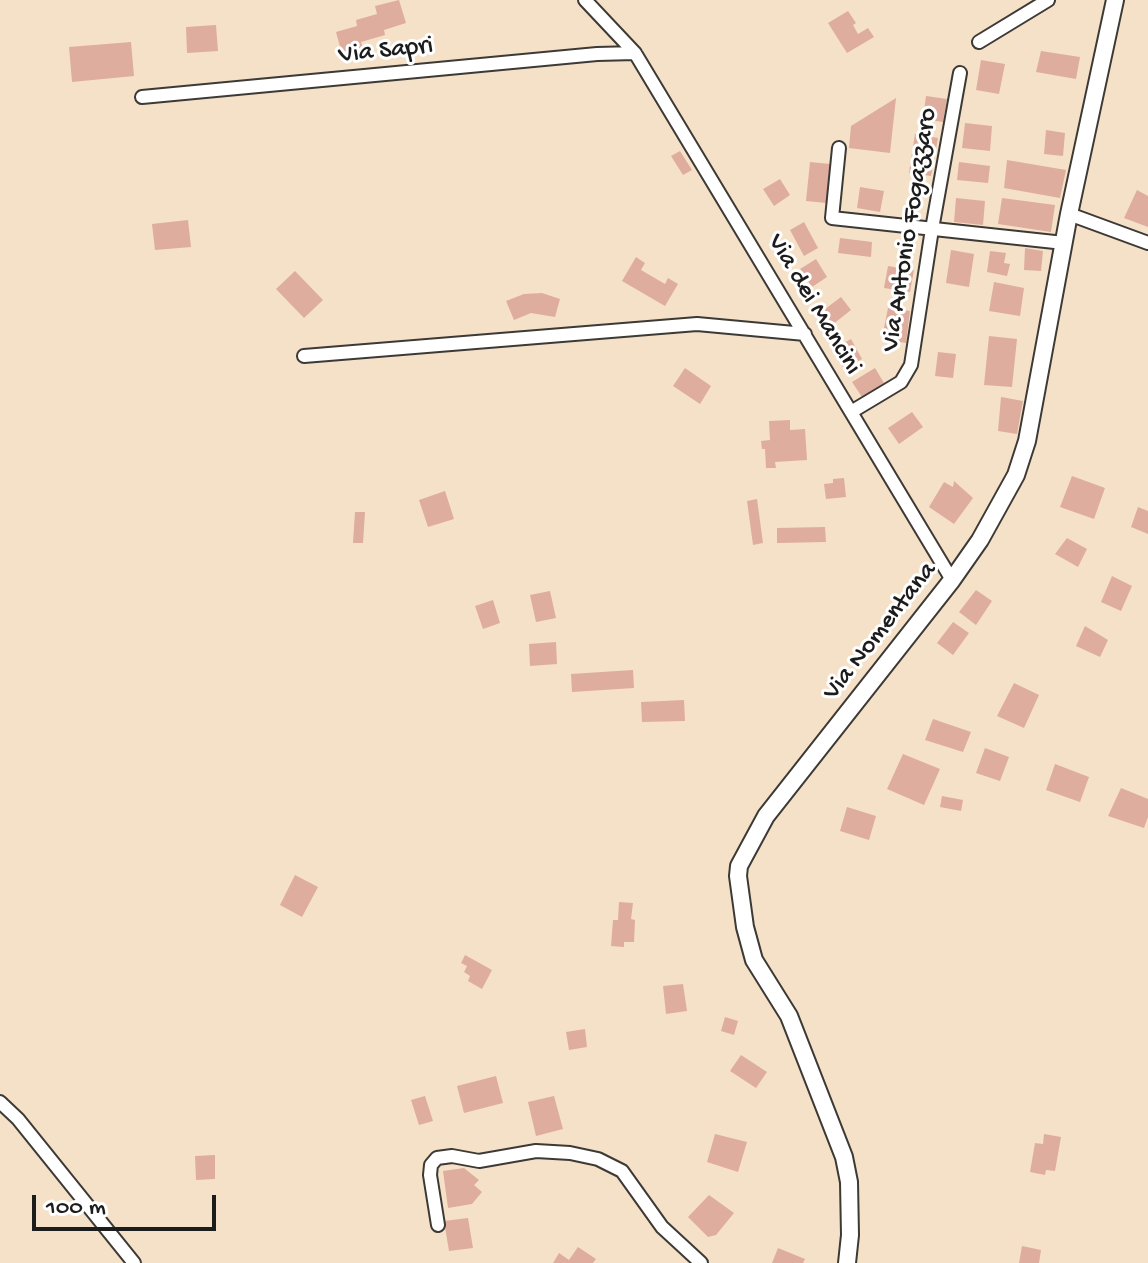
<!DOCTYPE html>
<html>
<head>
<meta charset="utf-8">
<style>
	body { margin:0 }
	#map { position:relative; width:1148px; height:1263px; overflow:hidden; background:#f5e1c7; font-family:"Gochi Hand",sans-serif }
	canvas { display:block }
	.scale { position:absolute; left:32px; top:1195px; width:184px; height:36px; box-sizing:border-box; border:4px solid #1c1c1c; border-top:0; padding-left:10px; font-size:24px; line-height:28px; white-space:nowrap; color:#1c1c1c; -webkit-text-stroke:6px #fff; paint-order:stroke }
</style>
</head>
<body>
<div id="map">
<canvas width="1148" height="1263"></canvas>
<div class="scale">100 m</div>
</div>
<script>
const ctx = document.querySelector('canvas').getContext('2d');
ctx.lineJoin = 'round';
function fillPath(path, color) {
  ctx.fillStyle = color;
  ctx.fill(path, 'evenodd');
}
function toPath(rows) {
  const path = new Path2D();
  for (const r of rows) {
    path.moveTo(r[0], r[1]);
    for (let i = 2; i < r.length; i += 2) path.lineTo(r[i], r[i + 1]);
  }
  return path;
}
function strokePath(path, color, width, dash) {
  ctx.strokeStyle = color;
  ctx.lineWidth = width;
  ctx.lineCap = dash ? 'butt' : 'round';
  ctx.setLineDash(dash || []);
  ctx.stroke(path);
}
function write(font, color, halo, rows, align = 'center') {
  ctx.font = font + ' "Gochi Hand",sans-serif';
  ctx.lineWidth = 6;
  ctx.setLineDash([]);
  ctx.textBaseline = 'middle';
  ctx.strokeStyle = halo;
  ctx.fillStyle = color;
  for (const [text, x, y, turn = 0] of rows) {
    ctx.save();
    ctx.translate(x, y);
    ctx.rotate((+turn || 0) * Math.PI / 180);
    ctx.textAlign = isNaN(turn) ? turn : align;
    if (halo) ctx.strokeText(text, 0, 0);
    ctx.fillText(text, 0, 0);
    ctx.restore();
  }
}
fillPath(toPath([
	[399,0,406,23,384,30,385,35,361,42,363,48,342,54,336,32,357,26,356,20,377,14,375,6],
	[848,11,856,23,853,25,858,34,868,28,874,37,847,53,828,23],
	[216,25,218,51,187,53,186,27],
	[131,42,134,76,72,82,69,47],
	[1041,51,1080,57,1076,79,1036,72],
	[981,60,1005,64,999,94,976,90],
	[926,96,947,99,943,122,923,119],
	[896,98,890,153,849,148,851,126],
	[965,123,992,126,990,151,962,148],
	[1046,130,1065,133,1063,156,1044,154],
	[915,134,938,138,931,176,909,173],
	[680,151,692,170,683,175,671,156],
	[1007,160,1066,170,1060,198,1004,188],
	[810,162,830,164,826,203,806,201],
	[959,162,990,166,988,183,957,180],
	[780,179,790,195,774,206,763,189],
	[860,187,884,191,880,212,857,208],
	[1137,190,1148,196,1148,227,1124,218],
	[956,198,985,201,983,225,954,222],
	[1002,198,1055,205,1051,232,998,224],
	[188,220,191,247,155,250,152,224],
	[804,222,818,248,804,256,790,230],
	[840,238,872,242,871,257,838,253],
	[1025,248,1043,251,1041,271,1024,270],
	[951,250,974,254,969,287,946,283],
	[990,251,1006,253,1004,263,1010,264,1007,276,987,272],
	[636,257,645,263,641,270,665,284,668,278,678,284,665,306,622,281],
	[816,259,827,277,812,287,800,269],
	[888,266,914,270,910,292,884,288],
	[295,271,323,300,304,318,276,289],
	[994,282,1024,288,1020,316,989,311],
	[542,293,560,299,555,317,531,313,514,320,506,301,524,294],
	[841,297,851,310,827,329,817,315],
	[888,308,910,311,906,343,888,340,889,329,884,328],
	[989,336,1017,339,1012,387,984,385],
	[851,339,862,359,844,369,833,349],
	[938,352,956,354,953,378,935,376],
	[685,368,711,386,700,404,673,386],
	[875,368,884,383,862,397,852,382],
	[1001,397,1023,401,1017,434,998,431],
	[912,412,923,427,899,444,888,428],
	[790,420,790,430,805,429,807,460,775,462,776,468,766,468,765,449,762,449,761,441,770,440,769,421],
	[1072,476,1105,488,1094,519,1060,507],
	[844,478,846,497,826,499,824,484,833,483,833,479],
	[954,481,973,498,954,524,929,507,944,482,953,487],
	[445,491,454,519,428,527,419,500],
	[757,499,763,543,753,545,747,501],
	[1138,507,1148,511,1148,534,1131,527],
	[355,512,365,512,363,543,353,543],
	[825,527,826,542,777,543,777,528],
	[1067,538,1087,549,1078,567,1055,554],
	[1112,576,1132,586,1121,611,1101,602],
	[976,590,992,601,976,625,959,612],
	[550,591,556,618,536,622,530,595],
	[493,600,500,623,483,629,475,606],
	[953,622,969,633,953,655,937,643],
	[1085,626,1108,640,1100,657,1076,646],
	[556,642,557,664,530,666,529,644],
	[633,670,634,688,572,692,571,674],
	[1014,683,1039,695,1024,728,997,716],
	[684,700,685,721,642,722,641,702],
	[933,719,971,732,963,752,925,740],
	[985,748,1009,757,1000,781,976,773],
	[903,754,940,769,924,805,887,789],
	[1055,764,1089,777,1080,802,1046,790],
	[1121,788,1148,799,1148,817,1144,828,1108,816],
	[942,796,963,800,961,811,940,807],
	[847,807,876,816,869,840,840,831],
	[295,875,318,887,302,917,280,905],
	[619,902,633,903,631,919,635,920,634,942,624,942,624,947,611,946,613,920,618,920],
	[465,955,492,970,482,989,468,981,470,976,464,972,467,966,461,963],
	[683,984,687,1011,666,1014,663,986],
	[725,1017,738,1021,734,1035,721,1031],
	[585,1029,587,1047,569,1050,566,1032],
	[741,1055,767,1072,756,1088,730,1071],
	[496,1076,503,1103,464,1113,457,1086],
	[425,1096,433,1121,419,1125,411,1100],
	[554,1096,563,1129,536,1136,528,1102],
	[715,1134,747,1142,738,1172,707,1162],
	[1044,1134,1061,1137,1055,1171,1046,1170,1045,1175,1030,1172,1035,1143,1043,1144],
	[215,1155,215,1179,196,1180,195,1156],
	[464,1168,479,1180,474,1185,482,1192,472,1204,448,1208,443,1171],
	[709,1195,734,1213,716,1235,708,1237,688,1217],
	[468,1218,473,1248,449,1251,444,1221],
	[1022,1246,1041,1250,1039,1263,1019,1263],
	[578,1247,596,1259,593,1263,553,1263,559,1253,569,1260],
	[778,1248,805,1259,803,1263,772,1263]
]), '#dead9e');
const minor = toPath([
	[585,0,635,53,952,580],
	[979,42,1048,0],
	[142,97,597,54,635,53],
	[839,148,832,218,1064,243],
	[1069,214,1148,243],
	[304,356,697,324,805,334],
	[851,412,901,382,911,365,932,229,960,73],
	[0,1102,18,1119,134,1263],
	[438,1225,430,1175,431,1165,437,1158,452,1156,479,1161,536,1151,570,1153,598,1159,622,1171,662,1227,701,1263]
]);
const secondary = toPath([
	[847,1263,850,1235,849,1182,844,1157,789,1016,754,960,745,927,738,876,739,866,766,816,952,580,980,540,1016,475,1027,441,1069,214,1115,0]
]);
strokePath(minor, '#3d3a36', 16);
strokePath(secondary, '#3d3a36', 20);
strokePath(minor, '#fff', 12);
strokePath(secondary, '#fff', 16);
write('26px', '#1c1c1c', '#fff', [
	["Via Sapri",386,52,-6],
	["Via Antonio Fogazzaro",911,230,-81],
	["Via dei Mancini",813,305,59],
	["Via Nomentana",881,632,-52]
]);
</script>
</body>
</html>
